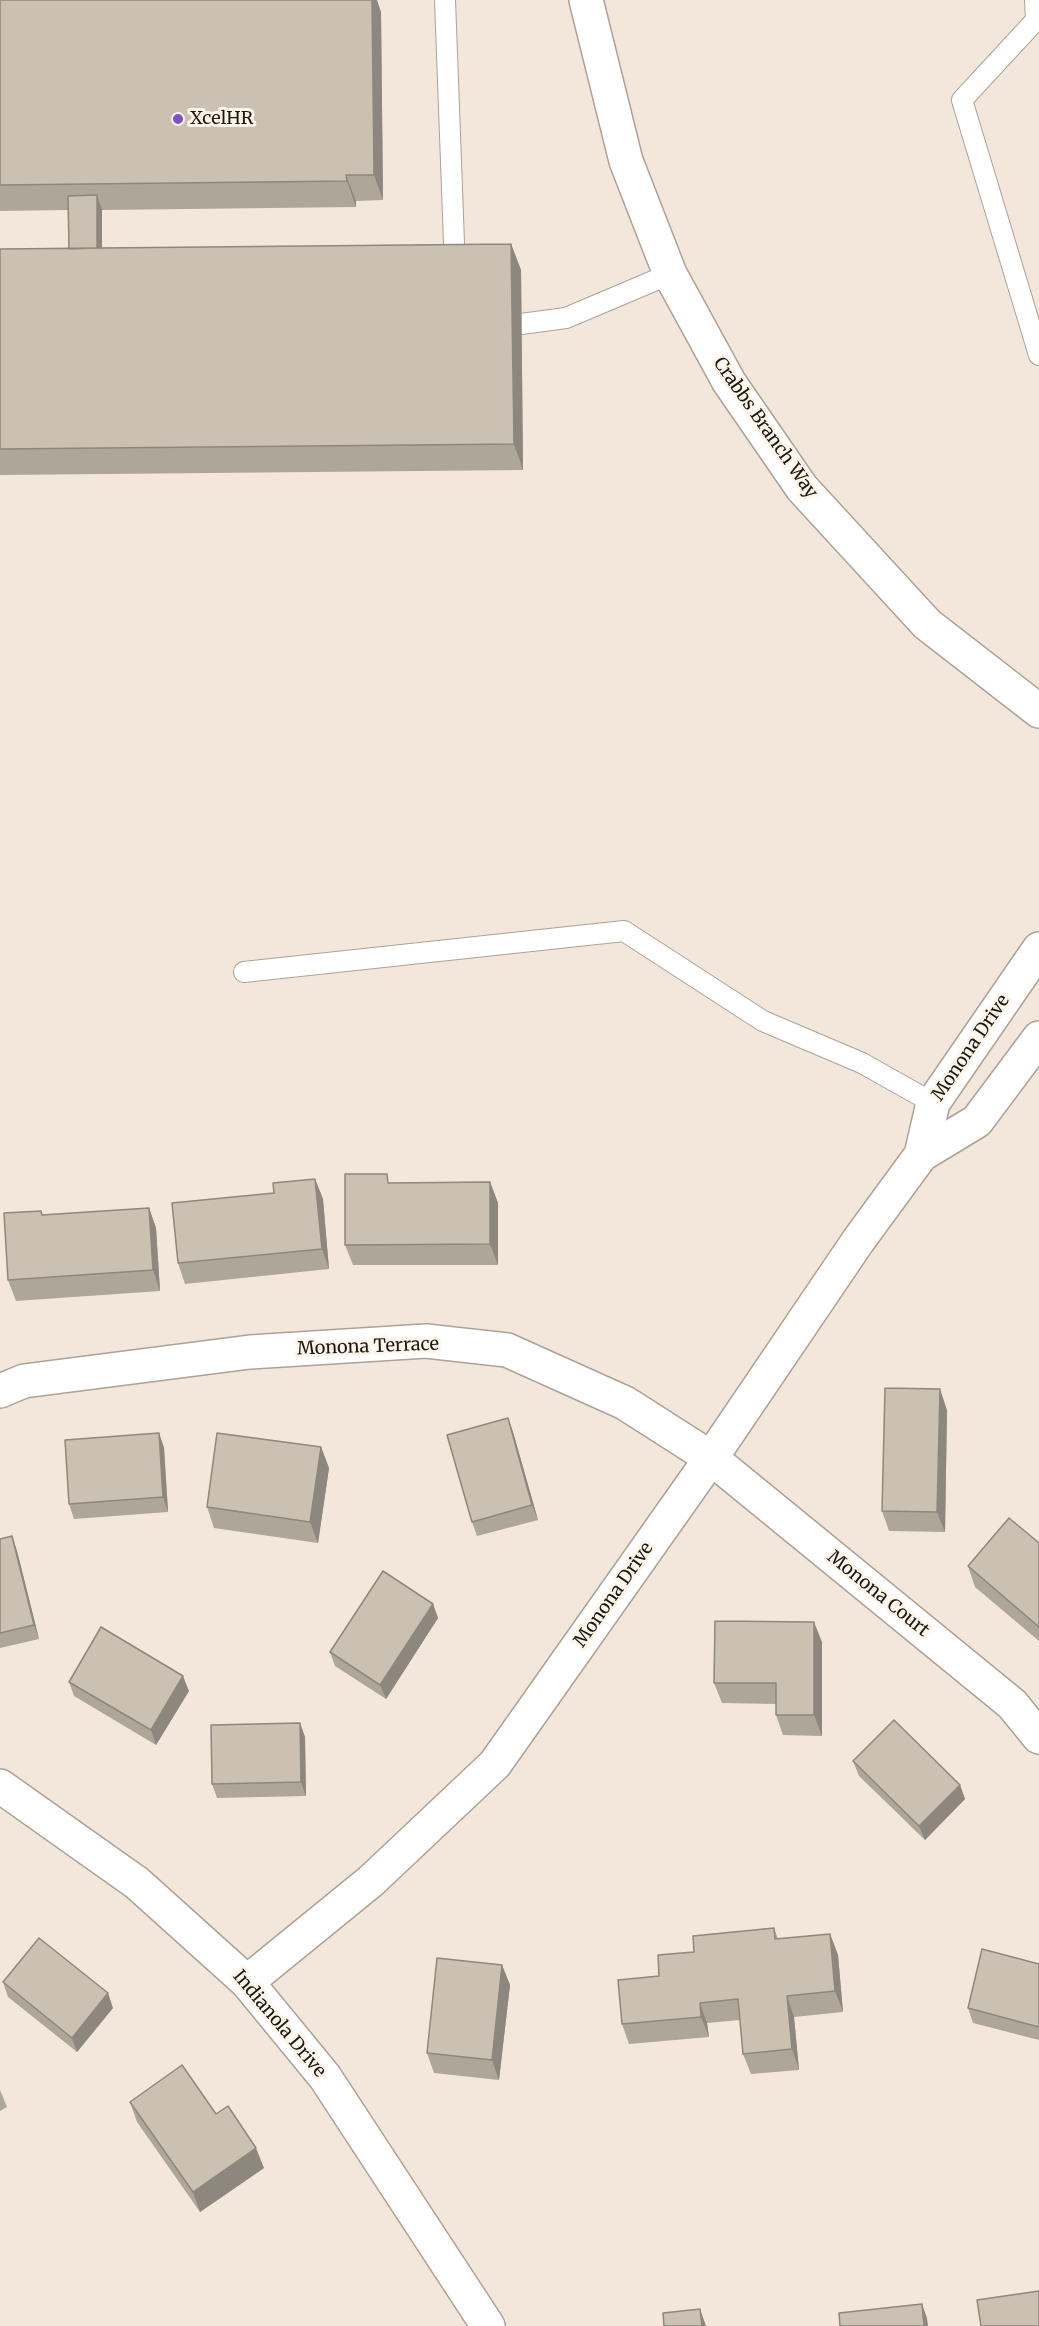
<!DOCTYPE html>
<html>
<head>
<meta charset="utf-8">
<style>
	body { margin:0 }
	canvas { display:block; background:#f2e7da }
</style>
</head>
<body>
<canvas width="1039" height="2326"></canvas>
<script>
const ctx = document.querySelector('canvas').getContext('2d');
ctx.lineJoin = 'round';
function toPath(rows) {
  const path = new Path2D();
  for (const r of rows) {
    path.moveTo(r[0], r[1]);
    for (let i = 2; i < r.length; i += 2) path.lineTo(r[i], r[i + 1]);
  }
  return path;
}
function strokePath(path, color, width, dash) {
  ctx.strokeStyle = color;
  ctx.lineWidth = width;
  ctx.lineCap = dash ? 'butt' : 'round';
  ctx.setLineDash(dash || []);
  ctx.stroke(path);
}
function fillPath(path, color) {
  ctx.fillStyle = color;
  ctx.fill(path, 'evenodd');
}
function write(font, color, halo, rows, align = 'center') {
  ctx.font = font + ' Merriweather,serif';
  ctx.lineWidth = 6;
  ctx.setLineDash([]);
  ctx.textBaseline = 'middle';
  ctx.strokeStyle = halo;
  ctx.fillStyle = color;
  for (const [text, x, y, turn = 0] of rows) {
    ctx.save();
    ctx.translate(x, y);
    ctx.rotate((+turn || 0) * Math.PI / 180);
    ctx.textAlign = isNaN(turn) ? turn : align;
    if (halo) ctx.strokeText(text, 0, 0);
    ctx.fillText(text, 0, 0);
    ctx.restore();
  }
}
const lane = toPath([
	[445,0,455,270],
	[1035,0,1036,20,962,100,1039,355],
	[521,324,566,318,670,274],
	[244,972,624,931,763,1021,862,1063,933,1103]
]);
const street = toPath([
	[0,1391,24,1381,250,1352,426,1341,507,1350,625,1403,711,1458,1012,1704,1039,1737]
]);
const secondary = toPath([
	[586,0,626,161,670,274,729,382,802,488,927,624,1039,711],
	[921,1155,933,1103,1039,949],
	[0,1786,137,1883,247,1982,325,2077,488,2326],
	[247,1982,371,1881,495,1764,711,1458,858,1241,921,1155,977,1121,1039,1038]
]);
strokePath(lane, '#aca295', 22);
strokePath(street, '#aca295', 36);
strokePath(secondary, '#aca295', 36);
strokePath(lane, '#fff', 20);
strokePath(street, '#fff', 33);
strokePath(secondary, '#fff', 33);
fillPath(toPath([
	[0,0,381,12,383,200,356,201,356,207,102,210,102,248,511,244,521,270,523,470,0,475,0,249,69,249,68,210,0,211],
	[315,1179,323,1199,329,1269,185,1284,178,1263,274,1193],
	[490,1182,498,1203,498,1265,353,1265,345,1245],
	[149,1208,156,1228,160,1291,16,1301,8,1280,43,1215],
	[947,1410,945,1532,889,1531,882,1511],
	[508,1418,513,1432,538,1520,477,1536,472,1522],
	[159,1433,164,1448,168,1512,74,1519,69,1504],
	[321,1447,329,1468,318,1543,214,1528,207,1507],
	[12,1536,17,1551,39,1639,0,1648,0,1539],
	[1039,1543,1039,1641,975,1587,968,1566],
	[433,1604,438,1618,386,1699,335,1666,330,1652],
	[822,1642,822,1736,783,1735,776,1715,776,1704,722,1703,714,1683],
	[69,1682,189,1691,156,1745,74,1696],
	[300,1723,305,1737,306,1796,217,1798,212,1784],
	[853,1761,960,1785,965,1799,925,1840,859,1776],
	[774,1928,778,1939,830,1934,838,1955,843,2012,794,2017,799,2070,751,2074,743,2054,740,2020,707,2023,709,2037,629,2044,622,2024,659,1976,694,1952],
	[1039,1964,1039,2040,973,2023,968,2008],
	[502,1965,510,1985,499,2080,434,2073,427,2053],
	[3,1982,113,2008,77,2052,8,1997],
	[0,2090,7,2107,0,2111],
	[130,2102,216,2114,264,2168,200,2212,137,2122]
]), '#afa69a');
fillPath(toPath([
	[372,0,377,0,381,12,383,200,374,175],
	[346,175,356,201,356,207,347,181],
	[97,195,102,210,102,274,97,259],
	[511,244,521,270,523,470,514,444],
	[315,1179,323,1199,329,1269,322,1249],
	[490,1182,498,1203,498,1265,490,1244],
	[149,1208,156,1228,160,1291,153,1270],
	[940,1389,947,1410,945,1532,937,1512],
	[508,1418,513,1432,538,1520,532,1505],
	[159,1433,164,1448,168,1512,163,1497],
	[321,1447,329,1468,318,1543,310,1522],
	[12,1536,17,1551,39,1639,34,1625],
	[433,1604,438,1618,386,1699,380,1685],
	[814,1622,822,1642,822,1736,814,1715],
	[183,1676,189,1691,156,1745,151,1730],
	[300,1723,305,1737,306,1796,301,1782],
	[960,1785,965,1799,925,1840,919,1826],
	[830,1934,838,1955,843,2012,835,1991],
	[502,1965,510,1985,499,2080,492,2060],
	[108,1993,113,2008,77,2052,72,2038],
	[787,1996,794,2017,799,2070,792,2049],
	[700,2003,707,2023,709,2037,701,2017],
	[256,2148,264,2168,200,2212,193,2192],
	[922,2304,927,2318,928,2326,924,2326],
	[700,2309,706,2326,702,2326]
]), '#8e877d');
const building = toPath([
	[0,0,372,0,374,175,346,175,347,181,0,185,0,0],
	[97,195,97,248,69,249,68,196,97,195],
	[511,244,514,444,0,449,0,249,511,244],
	[345,1174,387,1174,388,1183,490,1182,490,1244,345,1245,345,1174],
	[315,1179,322,1249,178,1263,172,1203,274,1193,273,1183,315,1179],
	[149,1208,153,1270,8,1280,4,1213,41,1211,42,1215,149,1208],
	[885,1388,940,1389,937,1512,882,1511,885,1388],
	[508,1418,532,1505,472,1522,447,1435,508,1418],
	[159,1433,163,1497,69,1504,65,1440,159,1433],
	[217,1433,321,1447,310,1522,207,1507,217,1433],
	[1009,1518,1039,1543,1039,1627,968,1566,1009,1518],
	[12,1536,34,1625,0,1633,0,1539,12,1536],
	[383,1571,433,1604,380,1685,330,1652,383,1571],
	[715,1621,814,1622,814,1715,776,1715,776,1683,714,1683,715,1621],
	[101,1627,183,1676,151,1730,69,1682,101,1627],
	[894,1720,960,1785,919,1826,853,1761,894,1720],
	[300,1723,301,1782,212,1784,211,1725,300,1723],
	[774,1928,775,1939,830,1934,835,1991,787,1996,792,2049,743,2054,738,1999,700,2003,701,2017,622,2024,618,1980,659,1976,658,1955,694,1952,693,1936,774,1928],
	[39,1938,108,1993,72,2038,3,1982,39,1938],
	[982,1949,1039,1964,1039,2027,968,2008,982,1949],
	[437,1958,502,1965,492,2060,427,2053,437,1958],
	[182,2065,216,2114,228,2106,256,2148,193,2192,130,2102,182,2065],
	[1039,2291,1039,2326,981,2326,977,2300,1039,2291],
	[922,2304,924,2326,840,2326,839,2313,922,2304],
	[700,2309,702,2326,664,2326,663,2313,700,2309]
]);
fillPath(building, '#cbc1b3');
strokePath(building, '#8e877d', 1.5);
for (const [x, y, r, color] of [
	[178,119,6,"#7e51ca"]
]) {
  const dot = new Path2D();
  dot.arc(x, y, r, 0, 2 * Math.PI);
  ctx.fillStyle = color;
  ctx.fill(dot);
  strokePath(dot, '#fef5ea', 2);
}
write('18px', '#1b1713', '#fef5ea', [
	["XcelHR",190,119]
], 'left');
write('18px', '#1b1713', '#fef5ea', [
	["Crabbs Branch Way",765,428,55],
	["Monona Drive",971,1048,-56],
	["Monona Terrace",368,1347,-2],
	["Monona Court",878,1594,39],
	["Monona Drive",614,1595,-55],
	["Indianola Drive",279,2024,50]
]);
</script>
</body>
</html>
